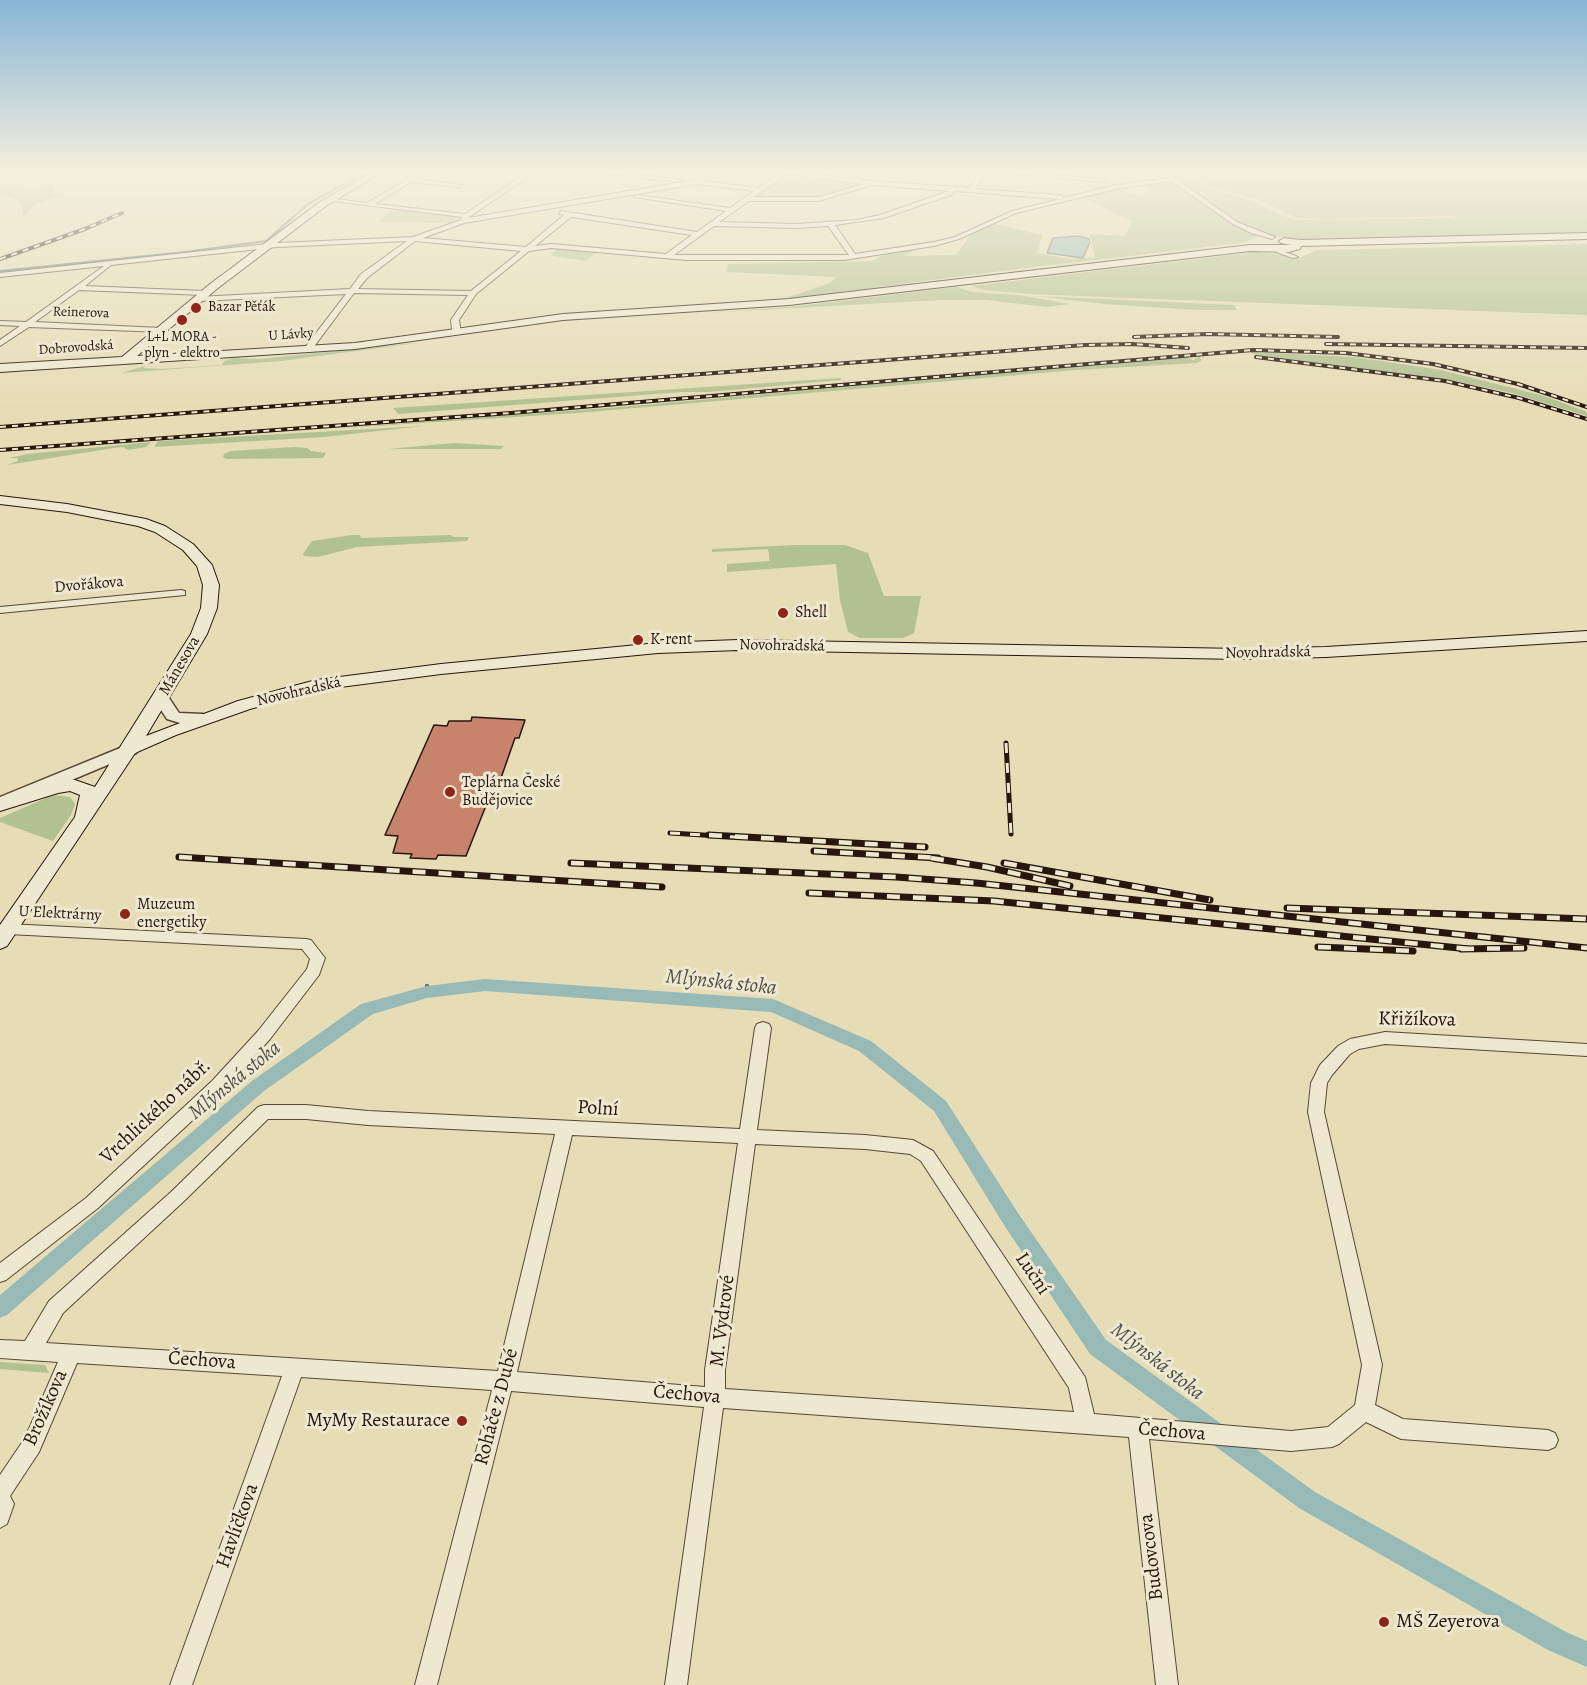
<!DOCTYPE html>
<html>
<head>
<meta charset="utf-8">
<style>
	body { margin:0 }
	canvas { display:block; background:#e6dcb6 }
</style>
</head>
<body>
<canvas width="1587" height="1685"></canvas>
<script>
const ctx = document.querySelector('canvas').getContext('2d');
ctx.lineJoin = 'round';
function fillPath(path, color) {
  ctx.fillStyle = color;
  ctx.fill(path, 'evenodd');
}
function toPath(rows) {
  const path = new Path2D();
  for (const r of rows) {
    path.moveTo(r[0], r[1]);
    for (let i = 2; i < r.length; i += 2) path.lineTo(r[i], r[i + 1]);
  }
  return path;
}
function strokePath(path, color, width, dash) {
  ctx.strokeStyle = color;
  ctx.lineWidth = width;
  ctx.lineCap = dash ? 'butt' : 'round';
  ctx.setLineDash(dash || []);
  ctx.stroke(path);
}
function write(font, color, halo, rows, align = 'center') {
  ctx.font = font + ' Alegreya,serif';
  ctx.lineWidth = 6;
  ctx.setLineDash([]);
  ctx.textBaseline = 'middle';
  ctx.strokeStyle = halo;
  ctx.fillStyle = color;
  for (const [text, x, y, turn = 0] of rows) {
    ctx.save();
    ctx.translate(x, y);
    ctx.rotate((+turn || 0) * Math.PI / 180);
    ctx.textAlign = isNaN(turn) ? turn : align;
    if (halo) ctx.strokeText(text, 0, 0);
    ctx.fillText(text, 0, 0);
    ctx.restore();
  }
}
fillPath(toPath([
	[1173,172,1189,172,1194,181,1210,189,1254,202,1283,216,1297,220,1453,218,1459,222,1453,216,1319,219,1295,217,1257,199,1210,186,1200,180,1195,172,1223,172,1233,177,1263,179,1275,178,1271,175,1273,172,1587,172,1587,234,1297,240,1269,235,1243,225,1185,186,1175,177],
	[786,174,855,183,859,185,815,198,752,199],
	[1168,181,1239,229,1240,227,1257,237,1242,243,1009,270,780,300,830,283,837,277,726,272,728,264,873,261,880,256,910,249,914,251,902,256,956,255,974,230,992,223,1042,235,1037,253,1069,259,1095,258,1090,234,1125,236,1132,221,1081,197,1117,189,1143,198,1152,182],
	[56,185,52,195,64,194,36,204,23,217,23,207,19,201,0,193,0,188,35,190,44,186],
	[391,210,457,217,457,218,450,223,378,222],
	[1587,244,1587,315,1102,297,1030,294,984,290,971,286,1256,252,1301,257,1317,250],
	[557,249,560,249,595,253,586,261,551,256],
	[956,287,972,292,1019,295,1070,304,1046,307,987,300,941,300,704,313,789,307],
	[1035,296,1234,305,1237,310,1196,310,1104,304],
	[425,342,281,361,121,373,145,366,144,368,162,369,222,365,224,361,232,358,259,359],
	[1252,352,1354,357,1441,370,1544,396,1587,412,1587,416,1512,393,1455,381,1258,355,1251,353],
	[1200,356,1201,361,1197,363,1077,370,577,413,328,429,620,407,1169,358,1186,357,1193,360],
	[841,378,841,380,709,392,681,392,398,414,393,408],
	[423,426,324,437,154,447,158,441],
	[151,442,146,447,128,450,123,447,114,448,7,465,18,461,18,458,9,458,28,454],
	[454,443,504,446,501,449,388,449],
	[294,447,307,448,311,451,326,453,323,458,226,459,223,457,224,454,231,451],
	[352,535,360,535,361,538,450,535,454,537,469,537,467,541,357,547,318,557,304,556,303,554,312,541],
	[797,545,845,545,868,553,884,596,921,596,914,633,903,638,860,638,848,632,840,600,836,564,727,572,727,564,770,561,768,549,712,552,712,549],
	[53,795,70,797,75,804,71,815,53,841,0,822,0,818],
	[0,1362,45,1365,49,1373,0,1369]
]), '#b2c191');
const water = toPath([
	[1079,236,1089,239,1090,242,1083,258,1047,253,1053,238,1079,236]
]);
fillPath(water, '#98bab6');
strokePath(water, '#6b7873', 1.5);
strokePath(toPath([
	[0,271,185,252,266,241,308,204,367,172]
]), '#6b7873', 2);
strokePath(toPath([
	[427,986,427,992]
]), '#6b7873', 4.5);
fillPath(toPath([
	[485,979,773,999,871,1041,946,1101,1018,1213,1106,1340,1315,1492,1566,1632,1587,1641,1587,1667,1548,1650,1299,1508,1090,1354,1004,1225,934,1111,859,1051,771,1012,485,991,427,998,373,1014,264,1091,7,1315,0,1318,0,1295,252,1081,361,1004,427,986,485,979]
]), '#98bab6');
const building = toPath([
	[472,717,525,720,519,738,515,738,494,798,489,798,466,856,438,855,436,859,410,858,412,854,393,853,398,836,385,835,434,725,447,726,449,721,471,721,472,717]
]);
fillPath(building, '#c8836c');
strokePath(building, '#27160e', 1.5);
const minor = toPath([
	[420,172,427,172,417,179,462,185,459,187,411,182,375,204,465,214,528,172,535,172,468,218,695,180,711,172,718,172,703,181,758,188,781,172,798,172,871,181,970,188,979,172,985,172,976,189,1061,195,1063,198,1116,185,1169,178,1167,172,1173,172,1175,178,1237,222,1275,237,1272,239,1251,233,1233,224,1171,181,1116,189,1016,213,959,239,934,246,844,260,687,260,551,248,529,251,476,294,459,320,461,333,455,333,452,330,451,320,468,295,354,293,310,352,307,352,303,350,346,294,198,301,194,299,198,297,350,289,361,274,407,241,277,247,111,265,85,286,204,291,208,293,204,295,79,290,35,322,161,328,164,328,164,332,29,327,0,346,0,340,20,326,0,325,0,321,26,322,104,266,0,277,0,273,277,243,413,237,461,220,462,217,325,200,328,198,367,203,420,172],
	[786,174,864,184,819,197,754,197,786,174],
	[697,184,754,191,730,208,637,195,634,197,726,211,697,232,561,211,559,214,564,215,526,247,423,238,464,223,697,184],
	[872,185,949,191,880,215,857,220,797,224,719,222,749,201,819,201,872,185],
	[955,191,1060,199,1012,211,955,237,934,242,855,254,835,225,884,218,951,195,955,191],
	[571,217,692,235,666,254,551,244,535,246,571,217],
	[714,226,797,228,828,226,849,255,674,255,714,226],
	[415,241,521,251,471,291,358,289,367,278,415,241],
	[594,172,614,172,681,180,678,182,594,172],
	[995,172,1021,172,1108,180,1105,182,995,172],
	[1276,250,1280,250,1298,257,1293,258,1276,252,1276,250],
	[181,590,185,591,185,595,0,613,0,607,181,590],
	[8,924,306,939,311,940,325,958,319,975,270,1039,224,1091,98,1208,6,1280,0,1282,0,1263,86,1198,212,1081,258,1031,307,969,310,959,302,949,8,934,3,933,1,929,3,925,8,924],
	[763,1022,769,1024,771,1028,757,1130,865,1135,913,1140,933,1151,1085,1377,1094,1414,1291,1431,1328,1427,1355,1405,1362,1365,1308,1112,1311,1083,1320,1065,1338,1046,1350,1039,1385,1032,1587,1044,1587,1056,1385,1044,1359,1049,1350,1054,1332,1075,1327,1083,1324,1112,1382,1365,1375,1405,1403,1419,1548,1430,1555,1433,1558,1440,1555,1447,1548,1450,1401,1439,1366,1422,1339,1444,1332,1447,1291,1451,1149,1439,1178,1685,1156,1685,1129,1437,723,1408,687,1685,665,1685,704,1407,511,1391,437,1685,415,1685,492,1390,301,1377,192,1685,170,1685,282,1376,77,1363,39,1452,10,1496,14,1504,7,1524,0,1528,0,1475,25,1438,58,1362,0,1358,0,1340,25,1341,49,1301,171,1192,258,1107,264,1105,306,1105,368,1111,740,1129,755,1028,757,1024,763,1022],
	[268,1119,306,1119,368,1125,555,1134,498,1371,46,1343,63,1313,183,1202,268,1119],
	[572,1135,738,1143,705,1370,705,1387,517,1372,572,1135],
	[755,1144,865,1149,910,1154,921,1161,1069,1388,1074,1412,725,1389,725,1370,755,1144]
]);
const tertiary = toPath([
	[161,693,167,695,179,713,203,714,211,719,203,724,183,724,167,719,153,698,161,693],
	[130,744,136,745,138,749,136,753,0,810,0,797,130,744]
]);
const secondary = toPath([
	[372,172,382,172,326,206,218,288,137,356,355,343,563,314,789,299,1250,245,1291,245,1281,243,1279,241,1284,238,1301,240,1587,233,1587,239,1301,246,1300,249,1289,252,1250,251,789,305,563,320,355,349,0,372,0,364,122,357,210,284,320,202,372,172],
	[0,496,67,504,146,519,165,526,193,544,212,565,219,585,217,608,207,634,146,736,238,701,316,680,441,664,658,643,738,640,1241,649,1326,647,1587,631,1587,641,1326,657,1241,659,738,650,658,653,441,674,317,690,250,709,176,735,135,753,7,946,0,949,0,925,75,817,80,795,70,791,58,793,0,811,0,798,49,783,72,779,95,787,191,634,201,608,203,585,197,566,183,550,155,532,138,526,67,512,0,504,0,496]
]);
strokePath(minor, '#574838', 2);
strokePath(tertiary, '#574838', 3);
strokePath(secondary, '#27160e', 2);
fillPath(minor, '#efe8d0');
fillPath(tertiary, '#efe8d0');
fillPath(secondary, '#efe8d0');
const railFar2 = toPath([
	[0,259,85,229,122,213],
	[1134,337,1208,334,1338,337],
	[1326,344,1587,348],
	[1256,357,1445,381,1519,398,1587,419],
	[0,427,1085,345,1132,344,1188,348],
	[0,450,511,413,1253,350,1346,353,1433,364,1518,384,1587,407]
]);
const railFar1 = toPath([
	[1006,743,1011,834],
	[670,833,736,837]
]);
const rail = toPath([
	[709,835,925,847],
	[814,851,938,858],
	[179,857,662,887],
	[931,858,987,867,1070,886],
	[571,863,896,877,976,883,1587,948],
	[1004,863,1210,900],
	[809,893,994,901,1469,949],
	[1287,908,1587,919],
	[1318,947,1413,951],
	[1461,949,1524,948]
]);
strokePath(railFar2, '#27160e', 4);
strokePath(railFar1, '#27160e', 5);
strokePath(rail, '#27160e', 7);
strokePath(railFar2, '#efe8d0', 2, [6]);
strokePath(railFar1, '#efe8d0', 3, [10]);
strokePath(rail, '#efe8d0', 4.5, [13]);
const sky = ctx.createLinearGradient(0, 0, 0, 408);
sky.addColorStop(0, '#88b6d4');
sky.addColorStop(0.42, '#f4efde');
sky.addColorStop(1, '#f4efde00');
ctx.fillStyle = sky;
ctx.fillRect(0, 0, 1587, 408);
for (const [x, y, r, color] of [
	[196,308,6,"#8f2418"],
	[182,320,6,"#8f2418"],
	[783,613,6,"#8f2418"],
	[638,640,6,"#8f2418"],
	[450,792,6,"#8f2418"],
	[125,914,6,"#8f2418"],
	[462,1421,6,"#8f2418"],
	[1384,1622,6,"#8f2418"]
]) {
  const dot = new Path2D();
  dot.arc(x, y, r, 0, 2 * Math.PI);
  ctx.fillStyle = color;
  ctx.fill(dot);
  strokePath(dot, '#efe8d0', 2);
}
write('14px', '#27160e', '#efe8d0', [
	["Bazar Pěťák",208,308],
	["L+L MORA -",182,338,"center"],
	["plyn - elektro",182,354,"center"]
], 'left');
write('14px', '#27160e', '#efe8d0', [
	["Reinerova",81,313,2],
	["U Lávky",291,335,-4],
	["Dobrovodská",76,348,-4]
]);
write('16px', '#27160e', '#efe8d0', [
	["Dvořákova",89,585,-5],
	["Novohradská",782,646,1],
	["Novohradská",1268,653,-1],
	["Mánesova",180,666,-60],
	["Novohradská",299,692,-13],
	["U Elektrárny",60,914,3]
]);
write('16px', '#27160e', '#efe8d0', [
	["Shell",795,613],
	["K-rent",650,640],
	["Teplárna České",462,783],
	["Budějovice",462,801],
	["Muzeum",137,905],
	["energetiky",137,923]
], 'left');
write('20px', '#27160e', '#efe8d0', [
	["Křižíkova",1417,1020,1],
	["Polní",598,1109,3],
	["Vrchlického nábř.",156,1112,-43],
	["Luční",1032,1274,56],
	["M. Vydrové",723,1321,-83],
	["Čechova",202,1361,4],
	["Čechova",687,1395,5],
	["Roháče z Dubé",497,1407,-75],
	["Brožíkova",46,1408,-66],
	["Čechova",1172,1432,5],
	["Havlíčkova",238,1526,-70],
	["Budovcova",1152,1557,-97]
]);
write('20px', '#27160e', '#efe8d0', [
	["MyMy Restaurace",450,1421],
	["MŠ Zeyerova",1396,1622,"left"]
], 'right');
write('italic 21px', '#4f4f49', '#efe8d0', [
	["Mlýnská stoka",721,983,6],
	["Mlýnská stoka",235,1081,-39],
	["Mlýnská stoka",1157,1362,38]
]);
</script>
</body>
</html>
